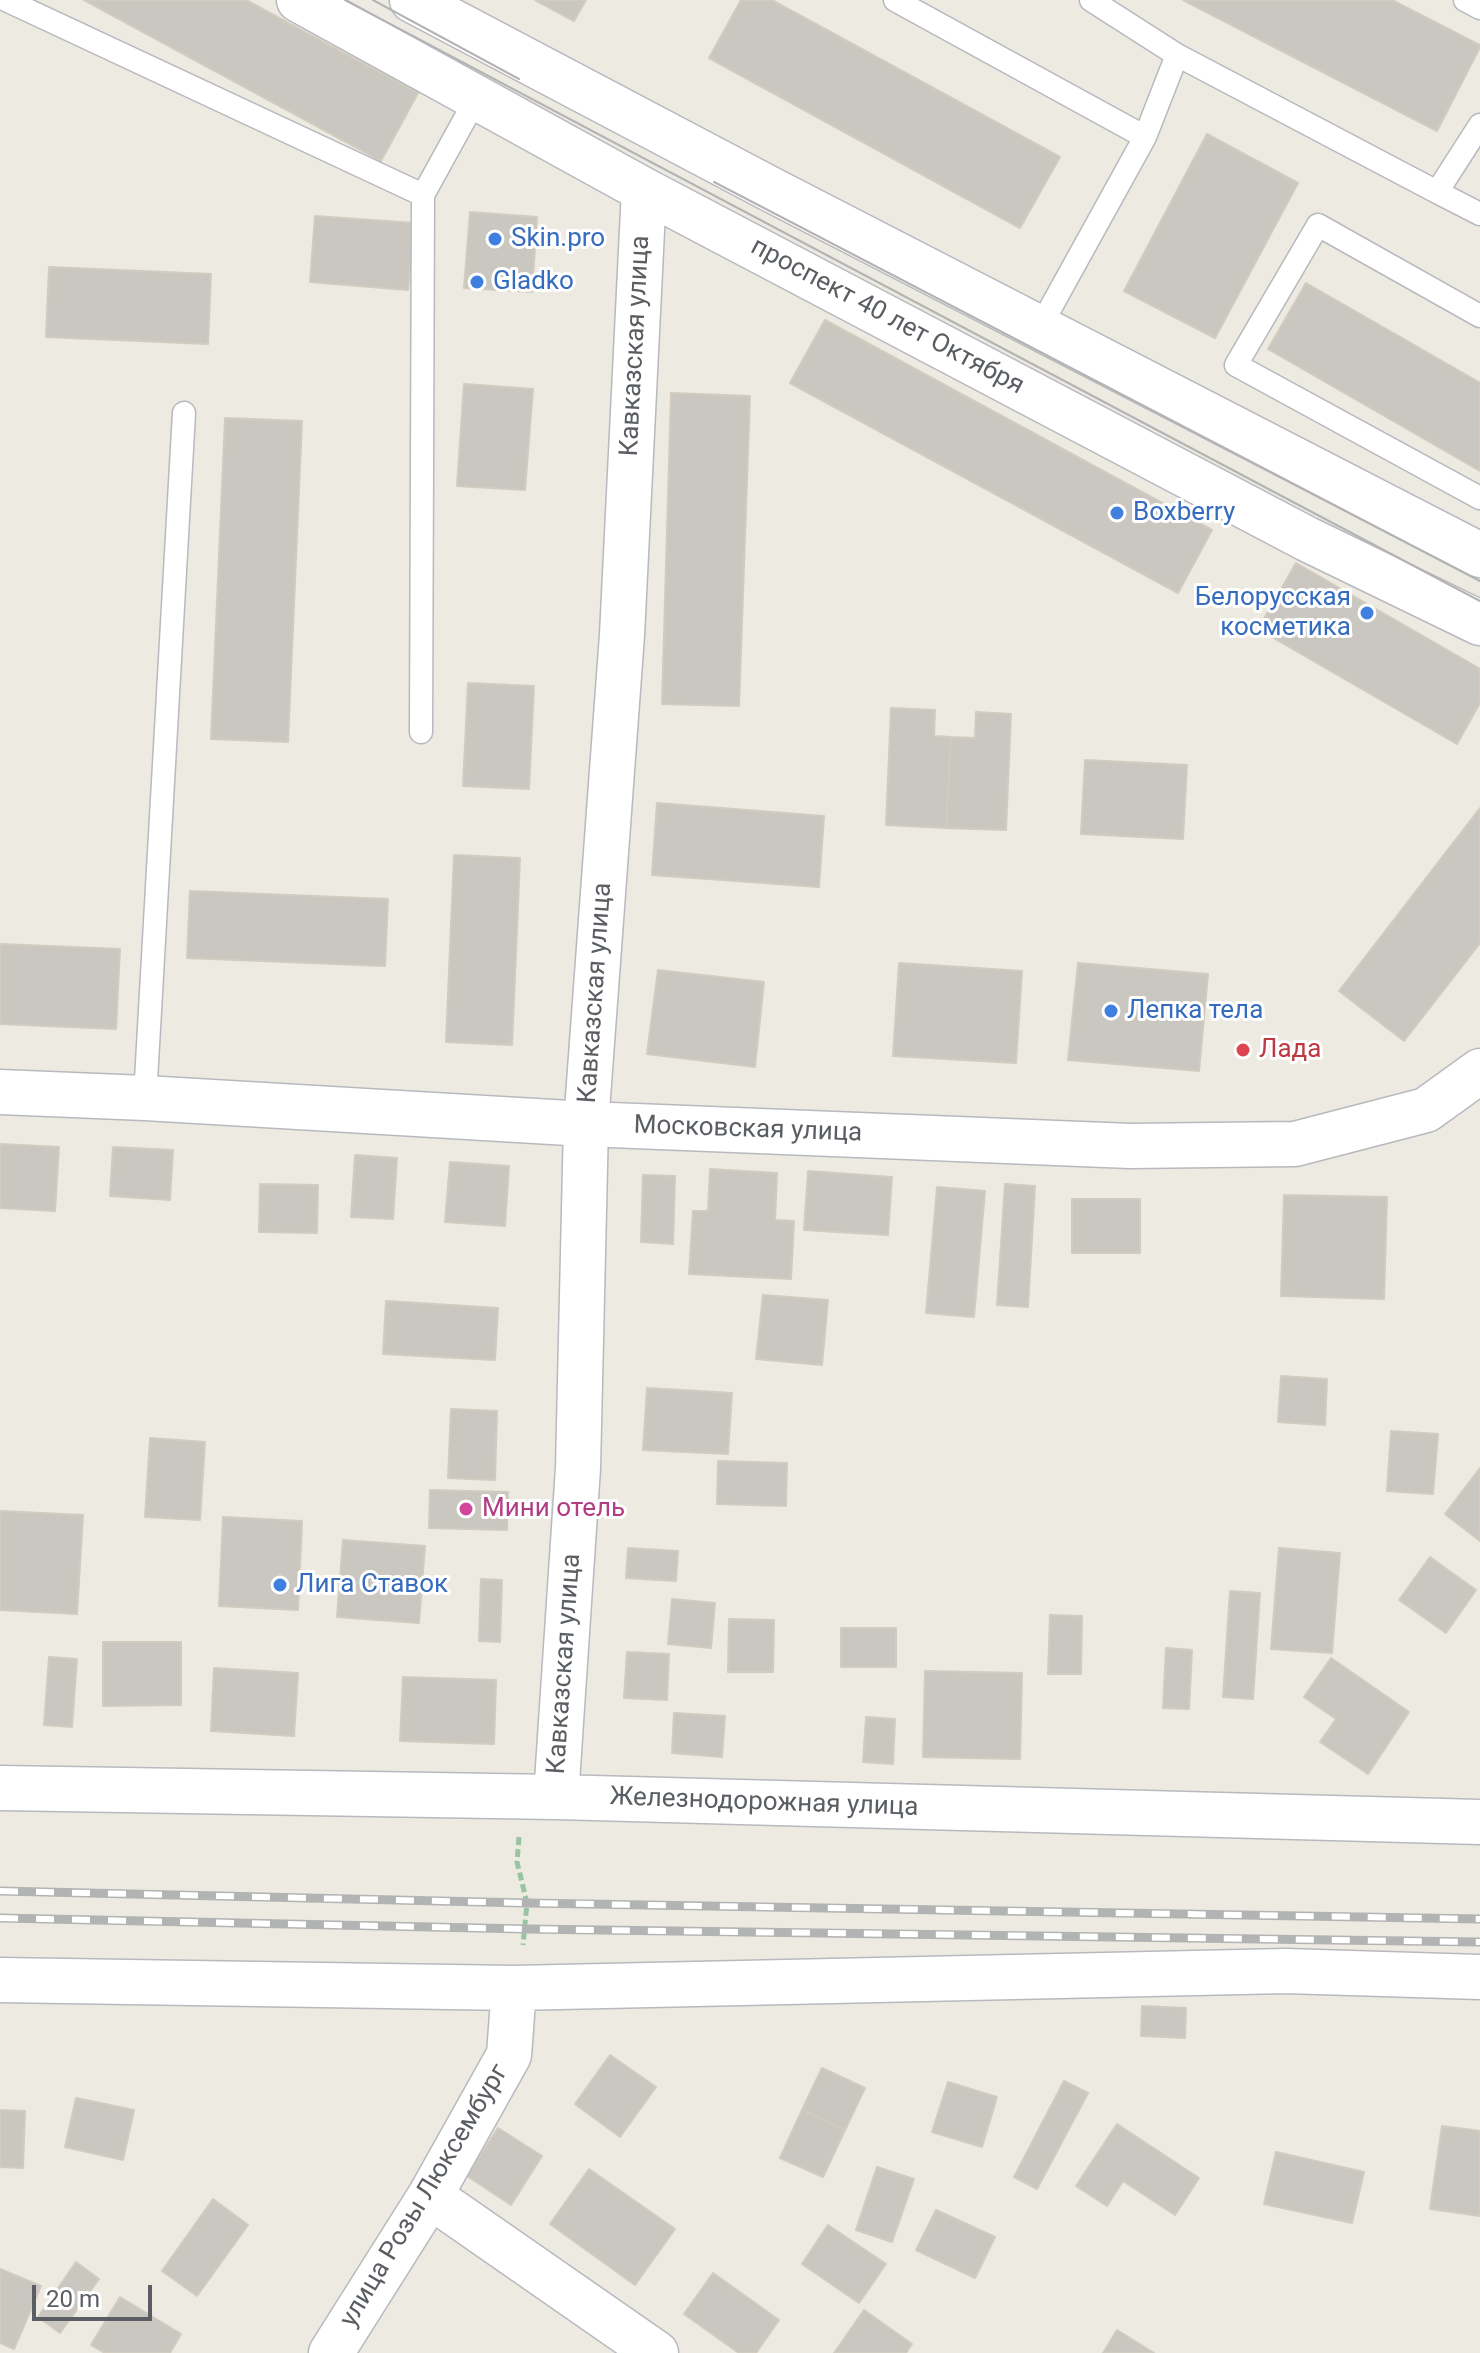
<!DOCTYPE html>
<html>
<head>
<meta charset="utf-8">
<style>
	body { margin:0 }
	#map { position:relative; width:1480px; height:2353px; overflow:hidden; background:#edeae1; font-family:Roboto,sans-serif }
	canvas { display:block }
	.scale { position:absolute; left:32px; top:2285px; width:120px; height:36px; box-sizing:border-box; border:4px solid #5a5e62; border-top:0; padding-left:10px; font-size:24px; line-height:28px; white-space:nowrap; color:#5a5e62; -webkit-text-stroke:6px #fff; paint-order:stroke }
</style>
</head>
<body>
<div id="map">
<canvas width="1480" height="2353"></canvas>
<div class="scale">20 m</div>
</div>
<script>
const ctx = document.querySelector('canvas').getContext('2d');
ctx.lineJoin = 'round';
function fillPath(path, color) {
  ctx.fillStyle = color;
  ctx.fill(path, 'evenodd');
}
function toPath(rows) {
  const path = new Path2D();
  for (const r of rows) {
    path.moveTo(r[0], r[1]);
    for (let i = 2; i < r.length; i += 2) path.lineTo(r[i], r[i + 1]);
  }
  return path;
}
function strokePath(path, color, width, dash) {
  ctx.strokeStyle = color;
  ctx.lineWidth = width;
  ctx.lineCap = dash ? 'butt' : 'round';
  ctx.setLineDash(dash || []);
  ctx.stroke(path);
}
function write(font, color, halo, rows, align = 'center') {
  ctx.font = font + ' Roboto,sans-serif';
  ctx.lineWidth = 6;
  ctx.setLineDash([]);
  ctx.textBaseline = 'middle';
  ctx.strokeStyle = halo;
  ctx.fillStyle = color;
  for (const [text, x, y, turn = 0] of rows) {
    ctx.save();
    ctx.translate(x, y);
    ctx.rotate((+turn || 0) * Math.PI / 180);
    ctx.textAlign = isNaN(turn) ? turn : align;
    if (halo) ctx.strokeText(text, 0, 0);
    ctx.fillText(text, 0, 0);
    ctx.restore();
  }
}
const building = toPath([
	[84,0,246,0,418,93,381,161,84,0],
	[535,0,586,0,574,21,535,0],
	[741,0,772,0,1060,157,1020,228,709,58,741,0],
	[1183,0,1392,0,1480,45,1480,47,1437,131,1183,0],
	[1207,134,1298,183,1215,338,1124,291,1207,134],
	[470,212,537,217,532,292,464,288,470,212],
	[315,216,414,223,408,290,310,282,315,216],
	[49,267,211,274,208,344,46,337,49,267],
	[1306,283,1480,383,1480,471,1268,349,1306,283],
	[825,320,1212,530,1178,593,790,383,825,320],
	[464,384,533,389,525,490,457,486,464,384],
	[671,393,750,396,739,706,662,704,671,393],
	[225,418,302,421,288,742,211,739,225,418],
	[1296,563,1480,669,1480,703,1457,744,1258,629,1296,563],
	[468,683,534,686,529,789,463,786,468,683],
	[891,708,935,710,934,736,951,737,946,828,886,825,891,708],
	[976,712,1011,714,1006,830,946,828,951,737,975,738,976,712],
	[1085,760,1187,765,1183,839,1081,834,1085,760],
	[657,803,824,816,819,887,652,875,657,803],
	[1480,808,1480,943,1404,1041,1339,991,1480,808],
	[454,855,520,858,512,1045,446,1042,454,855],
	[190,891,388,899,385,966,187,958,190,891],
	[0,944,120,949,116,1029,0,1024,0,944],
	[899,963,1022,971,1016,1063,893,1056,899,963],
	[1078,963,1208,974,1199,1071,1068,1060,1078,963],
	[658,970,764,982,755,1067,647,1054,658,970],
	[0,1144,59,1147,55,1211,0,1208,0,1144],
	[113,1147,173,1150,170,1200,110,1196,113,1147],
	[355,1155,397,1158,393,1219,351,1217,355,1155],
	[450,1162,509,1166,505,1226,445,1222,450,1162],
	[710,1169,777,1173,775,1220,794,1221,791,1279,689,1274,693,1211,708,1211,710,1169],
	[808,1171,892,1177,888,1235,804,1230,808,1171],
	[643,1175,675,1176,673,1244,641,1242,643,1175],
	[260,1184,318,1185,317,1233,259,1232,260,1184],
	[1005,1184,1035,1186,1028,1307,997,1305,1005,1184],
	[937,1187,985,1191,974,1317,926,1313,937,1187],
	[1284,1195,1387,1197,1384,1299,1281,1296,1284,1195],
	[1072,1199,1140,1199,1140,1253,1072,1253,1072,1199],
	[763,1295,828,1300,822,1365,756,1359,763,1295],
	[386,1301,498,1308,495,1360,383,1354,386,1301],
	[1281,1376,1327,1379,1325,1425,1278,1422,1281,1376],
	[647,1388,732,1393,728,1454,643,1450,647,1388],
	[451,1409,497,1411,495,1480,448,1478,451,1409],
	[1391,1431,1438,1434,1433,1494,1387,1491,1391,1431],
	[150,1438,205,1442,200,1520,145,1517,150,1438],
	[718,1461,787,1463,786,1506,717,1504,718,1461],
	[1480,1468,1480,1541,1445,1514,1480,1468],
	[430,1490,508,1492,507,1530,429,1528,430,1490],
	[0,1511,83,1515,77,1614,0,1610,0,1511],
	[223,1517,302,1521,298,1610,219,1606,223,1517],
	[343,1540,425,1546,419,1623,337,1617,343,1540],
	[628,1548,678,1551,676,1581,626,1578,628,1548],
	[1279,1548,1340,1553,1332,1653,1271,1649,1279,1548],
	[1430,1557,1476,1590,1446,1633,1399,1600,1430,1557],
	[481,1579,502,1580,500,1642,479,1641,481,1579],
	[1230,1591,1260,1593,1253,1699,1223,1697,1230,1591],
	[672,1599,715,1603,711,1648,668,1644,672,1599],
	[1050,1615,1082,1616,1081,1674,1048,1674,1050,1615],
	[729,1619,774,1620,773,1672,728,1672,729,1619],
	[841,1628,896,1628,896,1667,841,1667,841,1628],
	[103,1642,181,1642,181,1705,103,1706,103,1642],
	[1166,1648,1192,1650,1189,1709,1163,1708,1166,1648],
	[627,1652,669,1654,667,1700,624,1698,627,1652],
	[49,1657,77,1659,72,1727,44,1725,49,1657],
	[1331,1658,1409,1712,1368,1774,1320,1742,1336,1719,1304,1697,1331,1658],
	[214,1668,298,1673,294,1736,211,1731,214,1668],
	[925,1671,1022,1673,1020,1759,923,1757,925,1671],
	[403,1677,496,1680,494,1744,400,1741,403,1677],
	[674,1713,725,1716,722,1757,672,1753,674,1713],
	[866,1717,895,1719,893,1764,863,1762,866,1717],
	[1142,2006,1186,2008,1185,2038,1141,2036,1142,2006],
	[610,2055,656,2087,620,2137,575,2104,610,2055],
	[822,2068,865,2088,845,2130,802,2110,822,2068],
	[1064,2081,1088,2093,1037,2189,1014,2177,1064,2081],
	[948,2082,997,2097,982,2147,932,2132,948,2082],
	[76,2098,134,2110,123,2160,65,2147,76,2098],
	[0,2110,25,2111,23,2168,0,2167,0,2110],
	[802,2110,845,2130,823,2177,780,2158,802,2110],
	[1117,2124,1199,2178,1175,2215,1123,2181,1107,2206,1076,2186,1117,2124],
	[1442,2126,1480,2131,1480,2216,1430,2209,1442,2126],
	[498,2128,542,2156,511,2205,467,2176,498,2128],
	[1276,2152,1364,2172,1352,2223,1264,2204,1276,2152],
	[877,2167,914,2179,892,2242,856,2230,877,2167],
	[589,2169,675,2229,635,2285,550,2224,589,2169],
	[213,2199,248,2225,197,2296,162,2271,213,2199],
	[936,2210,995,2237,975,2278,916,2250,936,2210],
	[828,2225,886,2264,859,2303,802,2264,828,2225],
	[76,2262,99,2279,60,2333,38,2317,76,2262],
	[0,2269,41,2286,14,2349,0,2343,0,2269],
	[713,2273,779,2320,756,2353,739,2353,684,2314,713,2273],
	[120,2297,181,2334,170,2353,105,2353,91,2345,120,2297],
	[864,2310,912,2344,906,2353,834,2353,864,2310],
	[1117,2330,1154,2353,1103,2353,1117,2330]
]);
fillPath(building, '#cac6c0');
strokePath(building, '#d1cbc0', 2);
const service = toPath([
	[6,0,423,195,477,97],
	[895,0,1145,137],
	[1465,0,1480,8],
	[1177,55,1437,192,1480,125],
	[1437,192,1480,214],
	[1480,316,1318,225,1236,365,1480,498],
	[1040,327,1145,137,1177,55,1091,0],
	[421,732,423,195],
	[145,1098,184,413]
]);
const minor = toPath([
	[0,1788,556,1797,1480,1822],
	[556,1797,578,1468,586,1124],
	[0,1980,514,1988,1286,1971,1480,1977],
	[430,2196,656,2353],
	[331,2353,430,2196,509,2055,514,1988]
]);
const tertiary = toPath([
	[299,0,644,190,1307,539,1480,623],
	[412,0,770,189,1480,555],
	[0,1092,145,1098,586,1124,1130,1146,1295,1144,1426,1110,1480,1071],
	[586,1124,622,635,644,190]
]);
strokePath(service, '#b7b9be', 25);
strokePath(minor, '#b7b9be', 47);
strokePath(tertiary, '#b7b9be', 47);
strokePath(toPath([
	[519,1837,517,1862,527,1903,523,1945]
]), '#97c5a2', 5, [8, 4]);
strokePath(service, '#fff', 22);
strokePath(minor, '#fff', 44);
strokePath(tertiary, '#fff', 44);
strokePath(toPath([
	[345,0,1480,601],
	[373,0,519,79],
	[714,182,1480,581]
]), '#b2b3b3', 2);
const rail = toPath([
	[0,1891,527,1903,1480,1919],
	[0,1918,526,1929,1480,1942]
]);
strokePath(rail, '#b2b3b3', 9);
strokePath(rail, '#fff', 6, [18]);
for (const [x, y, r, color] of [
	[495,239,8,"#3f7fe0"],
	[477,282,8,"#3f7fe0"],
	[1117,513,8,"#3f7fe0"],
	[1367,613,8,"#3f7fe0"],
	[1111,1011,8,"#3f7fe0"],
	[1243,1050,8,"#e0444e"],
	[466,1509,8,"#d1479c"],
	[280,1585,8,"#3f7fe0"]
]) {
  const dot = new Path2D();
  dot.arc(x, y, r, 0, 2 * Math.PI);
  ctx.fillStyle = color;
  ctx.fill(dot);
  strokePath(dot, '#fff', 3);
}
write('26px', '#366cbe', '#fff', [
	["Skin.pro",511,239],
	["Gladko",493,282],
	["Boxberry",1133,513],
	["Белорусская",1351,598,"right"],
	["косметика",1351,628,"right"],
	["Лепка тела",1127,1011],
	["Лига Ставок",296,1585]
], 'left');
write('26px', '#5a5e62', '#fff', [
	["проспект 40 лет Октября",887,317,28],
	["Кавказская улица",636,346,-87],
	["Кавказская улица",596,993,-86],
	["Московская улица",748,1130,2],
	["Кавказская улица",565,1664,-86],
	["Железнодорожная улица",764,1803,2],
	["улица Розы Люксембург",425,2196,-59]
]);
write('26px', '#be3a42', '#fff', [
	["Лада",1259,1050]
], 'left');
write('26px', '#b23c85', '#fff', [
	["Мини отель",482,1509]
], 'left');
</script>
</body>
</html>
